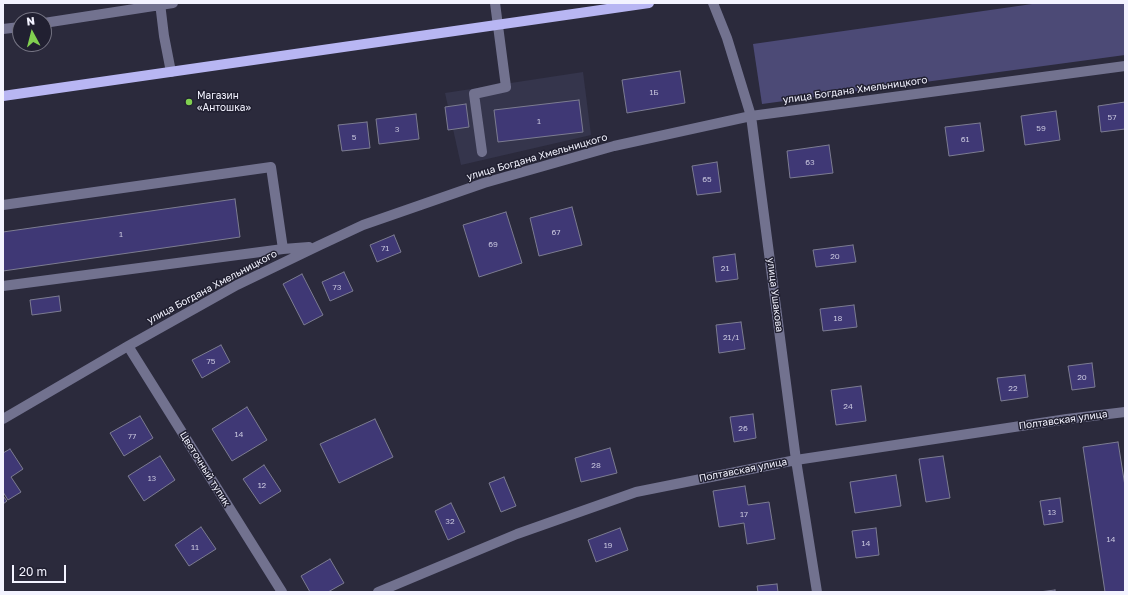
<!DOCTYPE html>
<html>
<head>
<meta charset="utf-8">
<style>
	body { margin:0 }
	#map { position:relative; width:1128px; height:595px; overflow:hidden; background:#2b2a3c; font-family:"Golos Text",sans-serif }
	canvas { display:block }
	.frame { position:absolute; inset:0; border:4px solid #f3f3ff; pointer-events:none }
	.north { position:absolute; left:12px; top:12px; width:40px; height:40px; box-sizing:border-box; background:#212031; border:1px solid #757483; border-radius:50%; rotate:353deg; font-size:11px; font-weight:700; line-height:16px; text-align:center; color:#f3f3ff }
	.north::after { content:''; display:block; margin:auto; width:14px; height:18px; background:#81d050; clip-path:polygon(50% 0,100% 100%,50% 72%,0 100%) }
	.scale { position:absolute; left:12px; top:565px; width:54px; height:18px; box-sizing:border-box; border:2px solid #f3f3ff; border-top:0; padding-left:5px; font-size:12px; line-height:14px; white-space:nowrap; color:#f3f3ff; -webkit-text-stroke:3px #212031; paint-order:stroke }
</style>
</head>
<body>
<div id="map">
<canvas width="1128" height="595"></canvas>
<div class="frame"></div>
<div class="north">N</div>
<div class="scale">20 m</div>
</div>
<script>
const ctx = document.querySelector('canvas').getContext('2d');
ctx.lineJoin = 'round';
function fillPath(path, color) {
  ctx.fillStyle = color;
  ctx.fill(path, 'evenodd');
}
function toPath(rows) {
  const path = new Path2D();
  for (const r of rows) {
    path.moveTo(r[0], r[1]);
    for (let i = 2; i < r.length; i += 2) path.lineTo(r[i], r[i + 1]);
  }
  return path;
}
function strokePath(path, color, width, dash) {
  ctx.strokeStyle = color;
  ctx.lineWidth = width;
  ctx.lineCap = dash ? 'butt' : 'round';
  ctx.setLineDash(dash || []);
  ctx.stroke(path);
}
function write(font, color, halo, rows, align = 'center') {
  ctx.font = font + ' "Golos Text",sans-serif';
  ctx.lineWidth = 3;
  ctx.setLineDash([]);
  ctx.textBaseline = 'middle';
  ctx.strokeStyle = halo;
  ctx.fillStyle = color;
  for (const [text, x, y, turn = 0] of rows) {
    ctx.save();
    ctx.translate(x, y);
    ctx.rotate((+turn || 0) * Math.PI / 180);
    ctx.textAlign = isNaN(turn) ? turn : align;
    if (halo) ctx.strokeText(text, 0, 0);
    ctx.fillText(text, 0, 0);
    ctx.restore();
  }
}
fillPath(toPath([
	[583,72,591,135,461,165,445,93]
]), '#35354c');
fillPath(toPath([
	[1039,3,1125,3,1125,55,762,104,753,44]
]), '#4c4a76');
const building = toPath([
	[680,71,685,103,627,113,622,80,680,71],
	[579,100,583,132,498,142,494,110,579,100],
	[1125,102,1125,129,1101,132,1098,106,1125,102],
	[466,104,469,127,448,130,445,107,466,104],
	[1056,111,1060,140,1025,145,1021,116,1056,111],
	[416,114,419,139,379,144,376,119,416,114],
	[367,122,370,148,342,151,338,125,367,122],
	[980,123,984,151,949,156,945,127,980,123],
	[829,145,833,173,790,178,787,151,829,145],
	[717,162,721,192,697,195,692,166,717,162],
	[235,199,240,237,3,271,3,232,235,199],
	[572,207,582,245,539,256,530,218,572,207],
	[506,212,522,263,479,277,463,225,506,212],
	[394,235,401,252,377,262,370,245,394,235],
	[853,245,856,262,816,267,813,250,853,245],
	[735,254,738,279,716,282,713,257,735,254],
	[344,272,353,291,330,301,322,282,344,272],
	[302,274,323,315,304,325,283,284,302,274],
	[59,296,61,311,32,315,30,300,59,296],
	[854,305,857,327,823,331,820,309,854,305],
	[741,322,745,349,719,353,716,325,741,322],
	[221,345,230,362,202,378,192,360,221,345],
	[1092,363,1095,387,1072,390,1068,366,1092,363],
	[1025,375,1028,397,1001,401,997,378,1025,375],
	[861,386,866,421,836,425,831,390,861,386],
	[247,407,267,440,232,461,212,429,247,407],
	[753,414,756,438,734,442,730,417,753,414],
	[140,416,153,438,124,456,110,433,140,416],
	[375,419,393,457,339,483,320,444,375,419],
	[1118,442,1125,486,1125,592,1105,592,1083,447,1118,442],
	[610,448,617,473,581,482,575,458,610,448],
	[10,449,23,469,11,477,21,492,8,500,3,492,3,453,10,449],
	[160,456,175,480,144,501,128,476,160,456],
	[943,456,950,498,926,502,919,459,943,456],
	[264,465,281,491,260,504,243,479,264,465],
	[896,475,901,506,855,513,850,482,896,475],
	[504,477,516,506,501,512,489,483,504,477],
	[745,486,748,505,769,502,775,539,747,544,744,523,719,527,713,491,745,486],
	[3,496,7,501,3,504,3,496],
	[1060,498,1063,522,1044,525,1040,501,1060,498],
	[451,503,465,532,448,540,435,511,451,503],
	[201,527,216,549,189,566,175,545,201,527],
	[620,528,628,550,596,562,588,540,620,528],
	[876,528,879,555,856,558,852,531,876,528],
	[330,559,344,583,328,592,310,592,301,576,330,559],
	[777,584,778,592,758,592,757,586,777,584],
	[1055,590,1055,592,1039,592,1055,590]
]);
fillPath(building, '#3f3875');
strokePath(building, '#7c7c91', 1);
strokePath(toPath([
	[160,3,164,36,171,72],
	[713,3,727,38,751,116,796,460,817,592],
	[44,23,173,3],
	[3,29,20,27],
	[482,152,474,94,506,87,495,3],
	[3,205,271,167,283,249,309,247],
	[3,286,283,249],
	[128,346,282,592],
	[3,419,128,346,237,285,318,246,363,225,484,183,614,146,751,116,1125,66],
	[378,592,517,534,636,492,796,460,1067,419,1125,412]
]), '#72728f', 10);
strokePath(toPath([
	[3,96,649,3]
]), '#b8b6f3', 10);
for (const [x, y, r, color] of [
	[189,102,4,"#81d050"]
]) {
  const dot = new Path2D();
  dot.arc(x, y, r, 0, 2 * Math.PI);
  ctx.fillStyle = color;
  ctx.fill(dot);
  strokePath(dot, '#212031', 1.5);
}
write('8px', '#c6c4dc', null, [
	["1Б",654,92],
	["57",1112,117],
	["1",539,121],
	["59",1041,128],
	["3",397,129],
	["5",354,137],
	["61",965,139],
	["63",810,162],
	["65",707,179],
	["67",556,232],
	["1",121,234],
	["69",493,244],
	["71",385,248],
	["20",835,256],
	["21",725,268],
	["73",337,287],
	["18",838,318],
	["21/1",731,337],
	["75",211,361],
	["20",1082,377],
	["22",1013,388],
	["24",848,406],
	["26",743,428],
	["14",239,434],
	["77",132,436],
	["28",596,465],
	["13",152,478],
	["12",262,485],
	["13",1052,512],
	["17",744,514],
	["32",450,521],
	["14",1111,539],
	["14",866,543],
	["19",608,545],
	["11",195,547]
]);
write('10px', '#f3f3ff', '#212031', [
	["улица Богдана Хмельницкого",855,90,-8],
	["улица Богдана Хмельницкого",537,157,-16],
	["улица Богдана Хмельницкого",212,287,-28],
	["улица Ушакова",775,295,83],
	["Полтавская улица",1063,420,-8],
	["Цветочный тупик",205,469,58],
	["Полтавская улица",743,470,-11]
]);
write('10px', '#f3f3ff', '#212031', [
	["Магазин",197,96],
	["«Антошка»",197,108]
], 'left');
</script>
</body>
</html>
